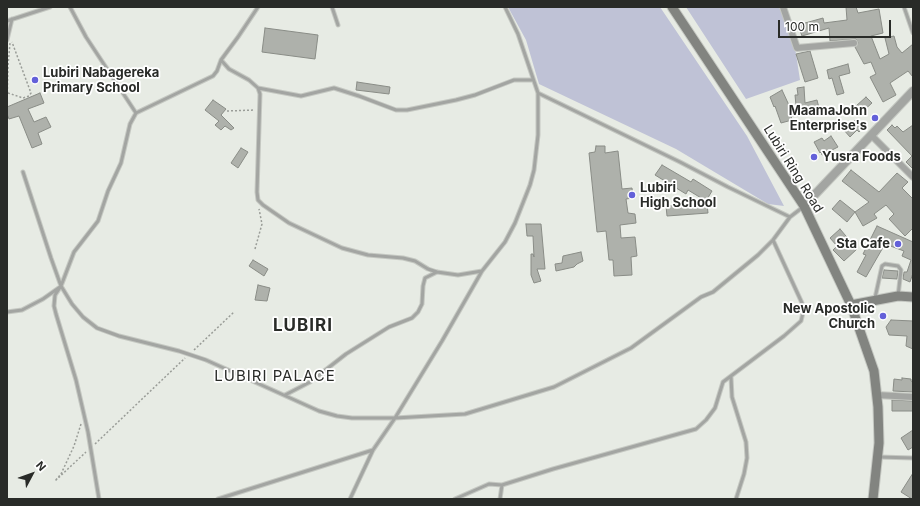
<!DOCTYPE html>
<html>
<head>
<meta charset="utf-8">
<style>
	body { margin:0 }
	#map { position:relative; width:920px; height:506px; overflow:hidden; background:#e7ebe4; font-family:Inter,sans-serif }
	canvas { display:block }
	.frame { position:absolute; inset:0; border:8px solid #292b28; pointer-events:none }
	.north { position:absolute; left:12px; top:454px; width:40px; height:40px; -webkit-text-stroke:3px #fff; paint-order:stroke; rotate:49deg; font-size:11px; font-weight:700; line-height:16px; text-align:center; color:#292b28 }
	.north::after { content:''; display:block; margin:auto; width:14px; height:18px; background:#292b28; clip-path:polygon(50% 0,100% 100%,50% 72%,0 100%) }
	.scale { position:absolute; left:778px; top:20px; width:113px; height:18px; box-sizing:border-box; border:2px solid #292b28; border-top:0; padding-left:5px; font-size:12px; line-height:14px; white-space:nowrap; color:#292b28; -webkit-text-stroke:3px #fff; paint-order:stroke }
</style>
</head>
<body>
<div id="map">
<canvas width="920" height="506"></canvas>
<div class="frame"></div>
<div class="north">N</div>
<div class="scale">100 m</div>
</div>
<script>
const ctx = document.querySelector('canvas').getContext('2d');
ctx.lineJoin = 'round';
function fillPath(path, color) {
  ctx.fillStyle = color;
  ctx.fill(path, 'evenodd');
}
function toPath(rows) {
  const path = new Path2D();
  for (const r of rows) {
    path.moveTo(r[0], r[1]);
    for (let i = 2; i < r.length; i += 2) path.lineTo(r[i], r[i + 1]);
  }
  return path;
}
function strokePath(path, color, width, dash) {
  ctx.strokeStyle = color;
  ctx.lineWidth = width;
  ctx.lineCap = dash ? 'butt' : 'round';
  ctx.setLineDash(dash || []);
  ctx.stroke(path);
}
function write(font, color, halo, rows, align = 'center') {
  ctx.font = font + ' Inter,sans-serif';
  ctx.lineWidth = 3.5;
  ctx.setLineDash([]);
  ctx.textBaseline = 'middle';
  ctx.strokeStyle = halo;
  ctx.fillStyle = color;
  for (const [text, x, y, turn = 0] of rows) {
    ctx.save();
    ctx.translate(x, y);
    ctx.rotate((+turn || 0) * Math.PI / 180);
    ctx.textAlign = isNaN(turn) ? turn : align;
    if (halo) ctx.strokeText(text, 0, 0);
    ctx.fillText(text, 0, 0);
    ctx.restore();
  }
}
fillPath(toPath([
	[508,7,660,7,747,136,784,206,768,204,676,149,539,84,526,40],
	[686,7,779,7,794,41,800,80,746,99]
]), '#bfc2d6');
const building = toPath([
	[846,7,856,7,858,13,879,9,883,33,871,36,880,59,889,54,885,38,894,36,897,47,902,53,913,44,913,77,908,71,890,83,896,95,883,102,870,77,876,74,871,62,864,64,855,47,858,43,856,39,830,41,829,28,802,36,798,25,823,18,824,23,847,20,846,7],
	[265,28,318,35,315,59,262,52,265,28],
	[810,51,818,78,805,82,796,54,810,51],
	[848,64,850,73,839,76,844,93,837,95,832,78,829,79,827,70,848,64],
	[357,82,390,87,389,94,356,90,357,82],
	[804,87,805,103,817,100,819,108,806,112,806,115,797,116,795,95,798,95,797,88,804,87],
	[782,90,794,116,791,116,792,120,781,123,775,106,774,107,770,97,782,90],
	[40,93,44,103,28,109,34,122,46,117,51,127,38,133,42,144,32,148,19,116,9,119,7,114,7,107,40,93],
	[866,97,872,103,862,112,856,106,866,97],
	[213,100,226,109,221,115,234,128,231,130,225,126,221,130,215,125,219,121,205,110,213,100],
	[857,119,864,127,859,132,857,130,850,137,843,129,857,119],
	[892,125,895,128,897,126,903,132,913,125,913,169,906,162,912,156,887,130,892,125],
	[831,136,838,147,822,155,821,152,820,153,814,142,822,138,824,141,831,136],
	[596,146,605,146,605,153,618,151,622,189,632,188,633,198,626,199,628,213,635,214,636,223,620,225,621,238,635,237,637,256,631,257,632,275,614,276,613,260,609,260,606,231,597,232,589,153,595,152,596,146],
	[241,148,248,152,238,168,231,163,241,148],
	[662,165,691,182,693,179,712,191,706,201,688,190,686,194,655,175,662,165],
	[851,170,879,192,897,173,908,182,902,188,913,199,913,228,905,236,889,219,894,214,886,205,874,214,877,218,863,226,855,212,847,222,832,209,840,200,855,212,869,202,842,181,851,170],
	[707,204,708,213,667,216,666,206,707,204],
	[526,224,541,224,545,269,537,269,541,281,534,283,531,275,531,254,533,254,534,257,533,236,527,236,526,224],
	[877,226,913,242,913,273,910,282,903,279,904,272,907,272,911,260,902,256,904,251,885,244,866,277,857,272,866,255,863,254,877,226],
	[840,229,857,249,844,261,833,250,837,246,830,238,840,229],
	[581,252,583,261,577,264,574,267,556,271,555,264,562,263,563,256,581,252],
	[253,260,268,269,264,276,249,266,253,260],
	[884,270,898,271,897,279,882,278,884,270],
	[258,285,270,288,267,301,255,300,258,285],
	[891,320,913,321,913,349,906,346,907,336,889,335,886,327,891,320],
	[902,378,911,379,911,381,913,382,913,392,893,391,894,379,902,380,902,378],
	[892,400,913,401,913,411,892,411,892,400],
	[913,430,913,447,908,450,901,438,913,430],
	[913,473,913,499,912,499,901,492,913,473]
]);
fillPath(building, '#aeb1ab');
strokePath(building, '#898c86', 1);
const service = toPath([
	[70,7,86,37,136,113],
	[332,7,338,25],
	[904,7,913,33],
	[7,21,50,7],
	[7,40,12,19],
	[221,60,229,69,249,80,258,88,260,94,257,192,258,200,263,205,289,223,342,248,368,255,403,258,415,261,428,269,437,272,458,275,482,271],
	[258,88,301,96,334,88,359,96,396,110,407,110,456,100,475,95,514,80,533,80],
	[538,93,680,162,728,187,790,217],
	[23,172,51,258,61,286,72,304,83,317,97,328,119,336,179,351,206,360,319,411,337,416,352,418,395,418,465,414,554,387,631,348,701,297,713,292,758,255,773,240,790,217,803,207],
	[875,298,882,266,885,264,898,266,901,270,898,296],
	[7,312,22,310,43,299,60,287],
	[731,377,732,397,746,442,747,458,744,474,736,499],
	[285,395,310,382,346,354,389,327,412,318,418,312,422,304,423,286,425,278,437,272],
	[879,457,913,458],
	[99,499,88,432,76,380,56,314,54,306,55,295,61,286,74,252,98,221,108,191,121,163,130,124,136,113,213,76,217,71,221,60,238,37,258,7],
	[218,499,373,450],
	[350,499,373,450,395,418,442,341,482,271,505,242,515,223,530,185,534,170,538,135,538,93,518,34,505,7],
	[455,499,489,484,502,485,553,469,696,429,706,420,715,408,723,382,784,336,801,321,803,313,802,303,773,240],
	[500,499,502,485]
]);
const minor = toPath([
	[783,7,797,48,854,43],
	[872,136,913,177],
	[877,395,913,397]
]);
const tertiary = toPath([
	[804,206,913,91]
]);
const secondary = toPath([
	[672,7,804,206,851,305,874,371,878,407,879,443,873,499],
	[851,305,898,296,913,297]
]);
strokePath(service, '#c5c8c2', 5);
strokePath(minor, '#c5c8c2', 8);
strokePath(tertiary, '#c5c8c2', 10);
strokePath(secondary, '#c5c8c2', 11);
strokePath(toPath([
	[8,93,23,98,29,96,31,93,12,42],
	[7,105,8,66,10,43],
	[227,111,255,110],
	[255,249,262,224,259,209],
	[194,350,234,312],
	[81,424,74,446,61,474,55,481,86,452],
	[95,444,185,358]
]), '#9a9d98', 1.5, [2, 2]);
strokePath(service, '#a3a5a2', 3);
strokePath(minor, '#a3a5a2', 6);
strokePath(tertiary, '#a3a5a2', 8);
strokePath(secondary, '#828480', 9);
for (const [x, y, r, color] of [
	[35,80,4,"#6360d9"],
	[875,118,4,"#6360d9"],
	[814,157,4,"#6360d9"],
	[632,195,4,"#6360d9"],
	[898,244,4,"#6360d9"],
	[883,316,4,"#6360d9"]
]) {
  const dot = new Path2D();
  dot.arc(x, y, r, 0, 2 * Math.PI);
  ctx.fillStyle = color;
  ctx.fill(dot);
  strokePath(dot, '#fff', 1.5);
}
write('bold 13px', '#292b28', '#fff', [
	["Lubiri Nabagereka",43,73],
	["Primary School",43,88],
	["MaamaJohn",867,111,"right"],
	["Enterprise's",867,126,"right"],
	["Yusra Foods",822,157],
	["Lubiri",640,188],
	["High School",640,203],
	["Sta Cafe",890,244,"right"],
	["New Apostolic",875,309,"right"],
	["Church",875,324,"right"]
], 'left');
write('13px', '#292b28', '#fff', [
	["Lubiri Ring Road",793,169,58]
]);
ctx.letterSpacing = '1px';
write('15px', '#292b28', '#fff', [
	["LUBIRI PALACE",275,376]
]);
ctx.letterSpacing = '0px';
ctx.letterSpacing = '1px';
write('bold 17px', '#292b28', '#fff', [
	["LUBIRI",303,326]
]);
ctx.letterSpacing = '0px';
</script>
</body>
</html>
